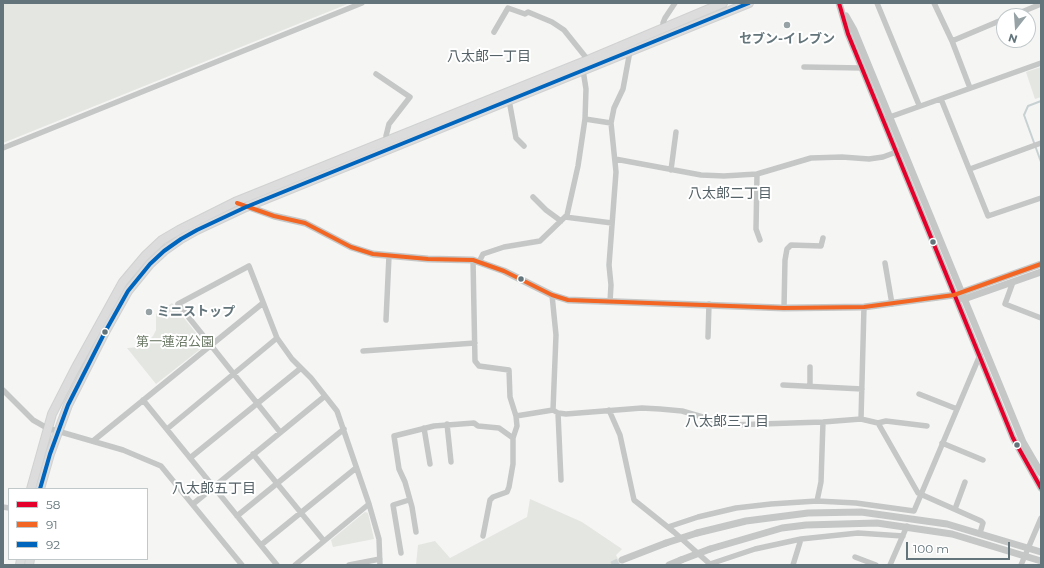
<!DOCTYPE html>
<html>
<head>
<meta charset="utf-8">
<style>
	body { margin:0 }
	#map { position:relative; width:1044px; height:568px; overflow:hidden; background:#f5f5f4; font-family:Montserrat,sans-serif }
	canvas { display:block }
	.frame { position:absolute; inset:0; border:4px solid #63757b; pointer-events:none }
	.legend { position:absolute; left:8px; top:488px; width:140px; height:72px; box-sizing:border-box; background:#fff; border:1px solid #c1c8ca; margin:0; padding:5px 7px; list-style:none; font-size:12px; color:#63757b }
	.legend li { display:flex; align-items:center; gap:8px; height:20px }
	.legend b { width:20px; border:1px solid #c1c8ca }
	.north { position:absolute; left:996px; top:8px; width:40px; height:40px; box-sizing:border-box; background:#fff; border:1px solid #c1c8ca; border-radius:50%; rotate:197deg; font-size:11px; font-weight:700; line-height:16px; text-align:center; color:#63757b }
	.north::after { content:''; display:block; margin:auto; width:14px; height:18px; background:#96a2a5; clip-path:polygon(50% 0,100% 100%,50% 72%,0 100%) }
	.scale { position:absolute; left:906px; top:542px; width:104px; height:18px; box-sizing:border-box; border:2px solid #63757b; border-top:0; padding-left:5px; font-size:12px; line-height:14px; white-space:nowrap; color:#63757b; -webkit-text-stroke:3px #fff; paint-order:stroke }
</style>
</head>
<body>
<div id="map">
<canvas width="1044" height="568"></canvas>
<div class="frame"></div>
<ul class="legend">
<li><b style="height:5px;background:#e4002b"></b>58</li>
<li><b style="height:5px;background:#f26522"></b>91</li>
<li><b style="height:5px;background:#0065bd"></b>92</li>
</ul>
<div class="north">N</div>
<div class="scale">100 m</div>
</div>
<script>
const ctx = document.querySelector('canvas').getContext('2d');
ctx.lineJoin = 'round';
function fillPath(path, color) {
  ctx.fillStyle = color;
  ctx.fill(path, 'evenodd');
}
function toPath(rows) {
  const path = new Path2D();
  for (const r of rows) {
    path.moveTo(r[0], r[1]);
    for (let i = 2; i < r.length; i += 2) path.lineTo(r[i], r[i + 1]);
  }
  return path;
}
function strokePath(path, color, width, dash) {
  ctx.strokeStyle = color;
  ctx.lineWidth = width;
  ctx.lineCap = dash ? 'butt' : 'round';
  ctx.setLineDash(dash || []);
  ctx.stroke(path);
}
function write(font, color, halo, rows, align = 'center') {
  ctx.font = font + ' Montserrat,"Noto Sans JP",sans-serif';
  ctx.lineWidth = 4;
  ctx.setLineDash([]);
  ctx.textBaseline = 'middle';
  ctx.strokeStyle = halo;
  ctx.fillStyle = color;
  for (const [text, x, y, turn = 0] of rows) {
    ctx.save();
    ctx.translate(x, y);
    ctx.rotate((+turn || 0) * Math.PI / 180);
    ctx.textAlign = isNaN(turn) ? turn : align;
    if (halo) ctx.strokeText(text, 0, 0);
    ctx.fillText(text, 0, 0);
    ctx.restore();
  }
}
fillPath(toPath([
	[5,3,350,3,3,143,3,4],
	[1041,67,1041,97,1035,99,1026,72],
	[172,303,204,343,203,347,156,384,127,348,142,347,153,336,156,330,156,314],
	[530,499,582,522,622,549,616,555,621,565,416,565,418,545,435,541,450,558,527,517],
	[365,512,368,513,374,539,333,547,331,540]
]), '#e4e6e1');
strokePath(toPath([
	[1041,101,1028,106,1024,115,1041,162]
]), '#c8d1d2', 2);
strokePath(toPath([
	[612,565,622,560]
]), '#d0d5d6', 7, [7, 3.5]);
const primary = toPath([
	[31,489,52,414,75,369,123,282,145,256,162,240,179,230,235,202,588,60,723,3],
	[40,489,50,454,68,405,105,332,128,291,150,264,164,251,181,239,197,230,246,207,749,3],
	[20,565,21,559],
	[29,565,30,559]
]);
strokePath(primary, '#d0d1d1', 10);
strokePath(toPath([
	[877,3,919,105],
	[934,3,952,41,970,88],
	[1012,16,1041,4],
	[664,28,663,23,665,18,675,3],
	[494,32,508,8,525,14,528,12,552,22,564,30,588,60],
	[952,41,1004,19],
	[804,67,862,68],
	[376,74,410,97,389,124,386,136,387,141],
	[941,99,988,216,1041,198],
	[509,100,516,138,524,146],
	[887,118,1041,63],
	[585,119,611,123,616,172,609,265,611,285,610,302],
	[611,123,614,108,623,89,630,51],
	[3,148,362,3],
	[615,159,701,175,724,176,757,174,811,158,842,157,869,159,883,157,899,151],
	[970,169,1041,143],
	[671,170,676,132],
	[757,174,756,229,760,240],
	[533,197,546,210,561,221],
	[565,217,612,223],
	[473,260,475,361,479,366,509,370,510,397,516,416],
	[479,262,483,254,504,247,540,241,567,215,578,166,585,119,586,89,583,70],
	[885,263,892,304],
	[1013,282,1005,304,1041,318],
	[552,295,556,335,553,410,558,413,566,414,642,408,660,409,682,411,730,425,823,422,861,419,864,307],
	[784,308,785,260,787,249,791,245,821,246,823,238],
	[386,320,389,256],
	[708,337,709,304],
	[363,351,475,343],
	[810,367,810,386],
	[783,385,862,389],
	[3,390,33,420,47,428,123,450,161,466,242,565],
	[919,394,957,409],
	[143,400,277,565],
	[609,410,620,435,634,500,674,532,711,565],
	[558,413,561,480],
	[861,419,878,423,918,493,981,521,983,523,980,533],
	[878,423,886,421,927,426],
	[447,424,451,462],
	[424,428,430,464],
	[167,429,277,338],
	[280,432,178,304,249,266,277,338,292,359,311,378,337,411,369,504,379,539,380,565],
	[93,441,263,303],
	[942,443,983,460],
	[253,454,324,541],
	[190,458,301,368],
	[817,501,821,482,823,422],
	[193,504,325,396],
	[3,507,9,508],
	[955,509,965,482],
	[237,516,344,429],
	[668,527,698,517,736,508,771,504,817,501,856,503,914,511,980,355],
	[416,532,412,507,405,482,399,469,394,436,434,426,474,423,478,426,499,428,513,438],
	[483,536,490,500,493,497,507,492,509,487,513,464,513,438,517,426,516,416,553,410],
	[261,545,356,468],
	[401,553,393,505,409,500],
	[855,557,876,565],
	[710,564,755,549,801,539,858,533,903,536],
	[295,565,369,504],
	[349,565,380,559],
	[793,565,801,539],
	[890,565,907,526],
	[1021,565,1041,518]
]), '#c5c7c7', 5.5);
strokePath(toPath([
	[839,3,848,34,1013,438,1041,488],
	[846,16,854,30,1023,442,1041,473],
	[235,202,274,216,305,223,351,247,373,254,428,259,473,260,504,271,552,295,568,300,784,308,864,307,954,295,1041,264],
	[960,297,964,299,1041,272],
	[697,533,746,521,808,513,861,512,947,524,1041,552],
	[710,549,782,528,806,525,877,523,952,534,1041,561],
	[622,560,666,543],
	[669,565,681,560]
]), '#c5c7c7', 7);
strokePath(primary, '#dcdcdd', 8);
strokePath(toPath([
	[666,543,697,533],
	[681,560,710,549]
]), '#c5c7c7', 7);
strokePath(toPath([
	[839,3,848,34,1013,438,1041,488]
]), '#e4002b', 4);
strokePath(toPath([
	[237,203,274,216,305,223,351,247,373,254,428,259,473,260,504,271,552,295,568,300,784,308,864,307,954,295,1041,264]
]), '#f26522', 4);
strokePath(toPath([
	[40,489,50,454,68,405,105,332,128,291,150,264,164,251,181,239,197,230,246,207,749,3]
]), '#0065bd', 4);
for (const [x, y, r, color] of [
	[787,25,4,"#96a2a5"],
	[933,242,3.5,"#63757b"],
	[521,279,3.5,"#63757b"],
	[149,312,4,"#96a2a5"],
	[105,332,3.5,"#63757b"],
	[1017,445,3.5,"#63757b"]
]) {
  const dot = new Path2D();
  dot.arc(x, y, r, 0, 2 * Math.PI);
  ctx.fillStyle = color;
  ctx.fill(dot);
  strokePath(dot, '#fff', 1.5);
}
write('bold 13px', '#63757b', '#fff', [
	["セブン-イレブン",787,39],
	["ミニストップ",157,312,"left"]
]);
write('13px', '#6c7966', '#fff', [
	["第一蓮沼公園",175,342]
]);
write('14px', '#556267', '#fff', [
	["八太郎一丁目",489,57],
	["八太郎二丁目",730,194],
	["八太郎三丁目",727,422],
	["八太郎五丁目",214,489]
]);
</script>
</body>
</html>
